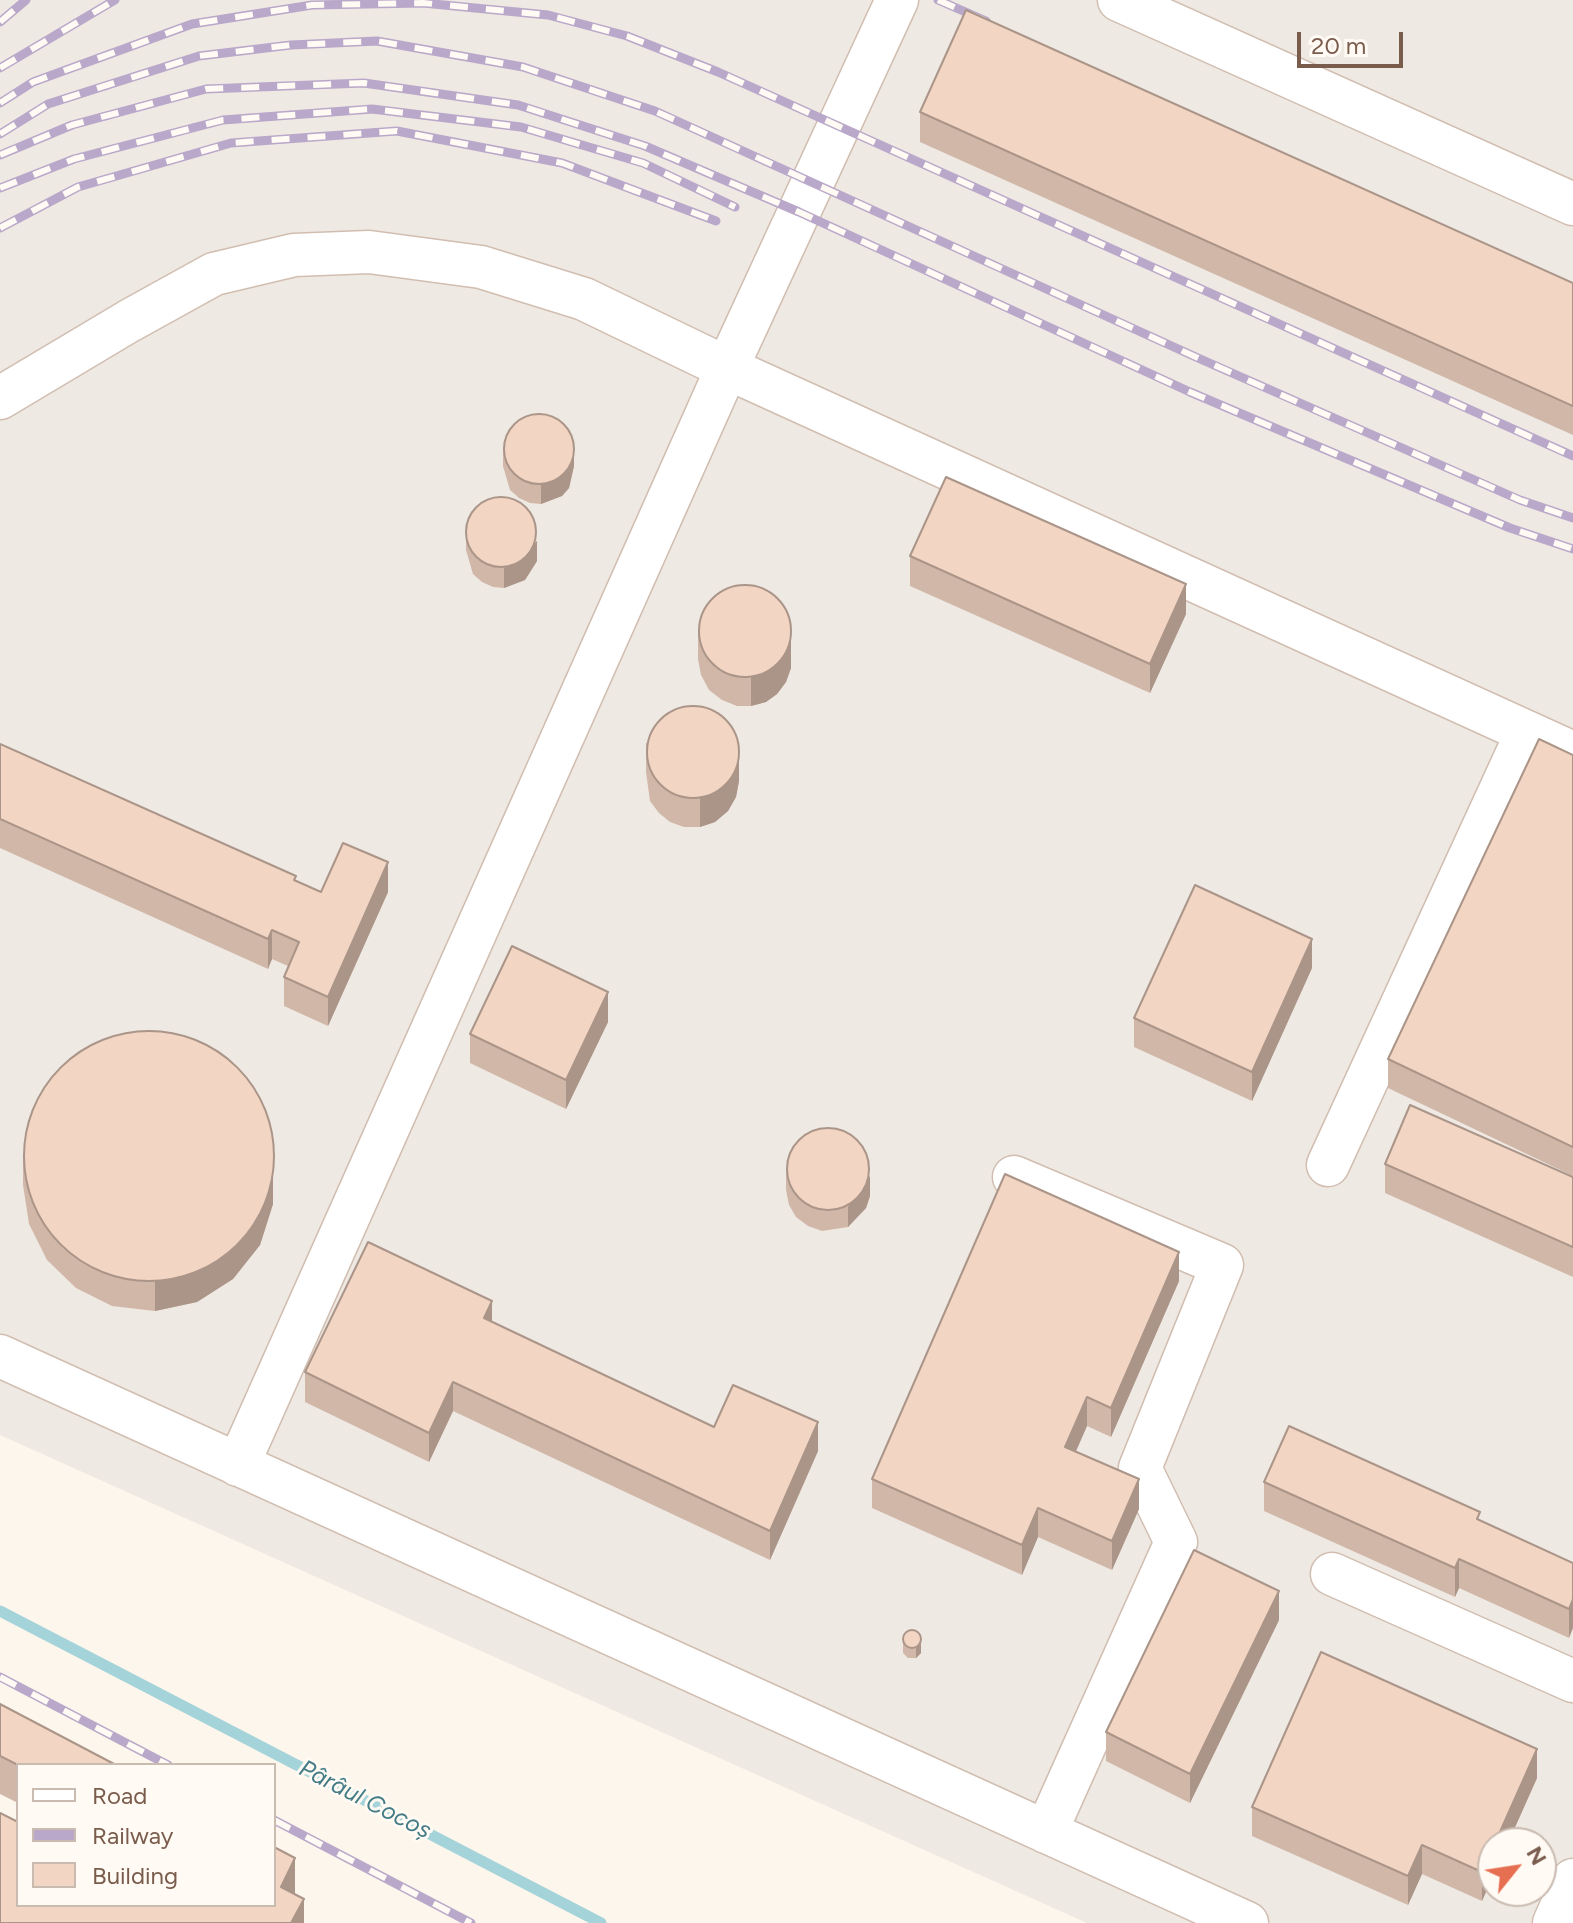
<!DOCTYPE html>
<html>
<head>
<meta charset="utf-8">
<style>
	body { margin:0 }
	#map { position:relative; width:1573px; height:1923px; overflow:hidden; background:#fdf6ec; font-family:Figtree,sans-serif }
	canvas { display:block }
	.legend { position:absolute; left:16px; top:1763px; width:260px; height:144px; box-sizing:border-box; background:#fffaf3; border:2px solid #cabbb1; margin:0; padding:10px 14px; list-style:none; font-size:24px; color:#7a5c4d }
	.legend li { display:flex; align-items:center; gap:16px; height:40px }
	.legend b { width:40px; border:2px solid #cabbb1 }
	.north { position:absolute; left:1477px; top:1827px; width:80px; height:80px; box-sizing:border-box; background:#fffaf3; border:2px solid #cabbb1; border-radius:50%; rotate:60deg; font-size:22px; font-weight:700; line-height:32px; text-align:center; color:#7a5c4d }
	.north::after { content:''; display:block; margin:auto; width:28px; height:36px; background:#e76f51; clip-path:polygon(50% 0,100% 100%,50% 72%,0 100%) }
	.scale { position:absolute; left:1297px; top:32px; width:106px; height:36px; box-sizing:border-box; border:4px solid #7a5c4d; border-top:0; padding-left:10px; font-size:24px; line-height:28px; white-space:nowrap; color:#7a5c4d; -webkit-text-stroke:6px #fffaf3; paint-order:stroke }
</style>
</head>
<body>
<div id="map">
<canvas width="1573" height="1923"></canvas>
<ul class="legend">
<li><b style="height:10px;background:#fff"></b>Road</li>
<li><b style="height:10px;background:#b9a8c9"></b>Railway</li>
<li><b style="height:22px;background:#f3d5c3"></b>Building</li>
</ul>
<div class="north">N</div>
<div class="scale">20 m</div>
</div>
<script>
const ctx = document.querySelector('canvas').getContext('2d');
ctx.lineJoin = 'round';
function fillPath(path, color) {
  ctx.fillStyle = color;
  ctx.fill(path, 'evenodd');
}
function toPath(rows) {
  const path = new Path2D();
  for (const r of rows) {
    if (r.length === 3) {
      path.moveTo(r[0] + r[2], r[1]);
      path.arc(r[0], r[1], r[2], 0, 2 * Math.PI);
      continue;
    }
    path.moveTo(r[0], r[1]);
    for (let i = 2; i < r.length; i += 2) path.lineTo(r[i], r[i + 1]);
  }
  return path;
}
function strokePath(path, color, width, dash) {
  ctx.strokeStyle = color;
  ctx.lineWidth = width;
  ctx.lineCap = dash ? 'butt' : 'round';
  ctx.setLineDash(dash || []);
  ctx.stroke(path);
}
function write(font, color, halo, rows, align = 'center') {
  ctx.font = font + ' Figtree,sans-serif';
  ctx.lineWidth = 6;
  ctx.setLineDash([]);
  ctx.textBaseline = 'middle';
  ctx.strokeStyle = halo;
  ctx.fillStyle = color;
  for (const [text, x, y, turn = 0] of rows) {
    ctx.save();
    ctx.translate(x, y);
    ctx.rotate((+turn || 0) * Math.PI / 180);
    ctx.textAlign = isNaN(turn) ? turn : align;
    if (halo) ctx.strokeText(text, 0, 0);
    ctx.fillText(text, 0, 0);
    ctx.restore();
  }
}
fillPath(toPath([
	[0,0,1573,0,1573,1923,1087,1923,0,1435],
	[1493,1843,1541,1843,1541,1891,1493,1891]
]), '#efe9e4');
strokePath(toPath([
	[0,1611,601,1923]
]), '#a5d3da', 11);
const minor = toPath([
	[1119,0,1573,204],
	[0,398,129,321,214,274,294,255,369,252,481,267,584,299,727,368,1573,753],
	[1328,1165,1527,732],
	[1014,1177,1222,1265,1140,1468,1176,1542,1046,1832],
	[0,1356,1247,1923],
	[238,1465,727,368,897,0],
	[1332,1574,1573,1681],
	[1554,1923,1573,1880]
]);
strokePath(minor, '#d1beb0', 45);
strokePath(minor, '#fff', 42);
const rail = toPath([
	[938,0,986,21],
	[0,22,26,0],
	[0,68,115,0],
	[0,103,33,82,192,24,312,5,423,3,548,15,627,36,718,72,1573,456],
	[0,134,48,104,199,56,291,45,377,41,523,67,655,111,1198,358,1520,500,1573,518],
	[0,155,72,125,206,89,364,83,518,105,645,146,799,212,1190,392,1510,528,1573,549],
	[0,188,74,159,223,120,372,109,521,127,643,163,735,207],
	[0,228,78,187,231,143,397,131,562,163,716,221],
	[0,1677,168,1765],
	[274,1820,471,1923]
]);
strokePath(rail, '#b9a8c9', 9);
strokePath(rail, '#fffaf3', 6, [18]);
fillPath(toPath([
	[920,112,1573,283,1573,435,920,142],
	[503,446,574,466,569,488,562,496,541,504,530,503,519,498,510,490,503,466],
	[466,530,537,561,525,580,504,588,493,587,482,582,473,574,466,550],
	[910,556,1186,614,1150,693,910,586],
	[791,625,791,668,786,682,777,694,766,702,751,706,737,706,722,700,709,690,701,675,698,659,698,630],
	[646,743,739,781,736,797,728,811,715,822,700,827,684,827,670,822,659,813,650,801,646,772],
	[0,744,321,892,388,892,328,1026,284,1006,284,977,288,966,272,959,268,969,0,848],
	[1573,755,1573,1176,1388,1088,1388,1059],
	[1312,968,1252,1101,1134,1047,1134,1018],
	[608,1022,566,1109,470,1063,470,1034],
	[23,1156,273,1204,260,1245,233,1279,197,1302,155,1311,112,1306,76,1288,47,1260,29,1224,23,1185],
	[1385,1164,1573,1177,1573,1277,1385,1193],
	[786,1171,870,1196,866,1208,848,1227,822,1231,808,1226,796,1217,789,1205,786,1190],
	[1179,1281,1111,1437,1087,1426,1076,1451,1139,1509,1112,1570,1038,1537,1022,1575,872,1508,872,1479],
	[492,1322,714,1427,818,1451,770,1560,453,1411,429,1462,305,1402,305,1372],
	[1264,1482,1480,1521,1573,1563,1569,1638,1459,1588,1455,1597,1264,1511],
	[1279,1620,1190,1803,1106,1761,1106,1732],
	[903,1635,921,1653,916,1658,908,1658,903,1653],
	[0,1704,18,1765,18,1803,0,1794],
	[1537,1778,1482,1901,1422,1874,1408,1905,1252,1836,1252,1807]
]), '#d1b7a8');
fillPath(toPath([
	[574,446,574,466,569,488,562,496,541,504,541,484],
	[537,541,537,561,525,580,504,588,504,568],
	[1186,584,1186,614,1150,693,1150,664],
	[791,639,791,668,786,682,777,694,766,702,751,706,751,677],
	[739,752,739,781,736,797,728,811,715,822,700,827,700,798],
	[388,862,388,892,328,1026,328,997],
	[272,930,272,959,268,969,268,939],
	[1312,939,1312,968,1252,1101,1252,1072],
	[608,992,608,1022,566,1109,566,1080],
	[273,1175,273,1204,260,1245,233,1279,197,1302,155,1311,155,1282],
	[870,1176,870,1196,866,1208,848,1227,848,1207],
	[1179,1252,1179,1281,1111,1437,1111,1408],
	[492,1301,492,1331,484,1318],
	[453,1382,453,1411,429,1462,429,1433],
	[1087,1397,1087,1426,1065,1476,1065,1447],
	[818,1422,818,1451,770,1560,770,1531],
	[1139,1479,1139,1509,1112,1570,1112,1541],
	[1038,1508,1038,1537,1022,1575,1022,1545],
	[1459,1559,1459,1588,1455,1597,1455,1568],
	[1279,1591,1279,1620,1190,1803,1190,1774],
	[1573,1599,1573,1628,1569,1638,1569,1609],
	[921,1643,921,1653,916,1658,916,1648],
	[1537,1749,1537,1778,1508,1843,1495,1843],
	[1422,1845,1422,1874,1408,1905,1408,1876],
	[1493,1847,1493,1876,1482,1901,1482,1872],
	[295,1858,295,1896,281,1887],
	[304,1899,304,1923,291,1923]
]), '#aa9588');
const building = toPath([
	[966,10,1573,283,1573,406,920,112,966,10],
	[539,449,35],
	[946,477,1186,584,1150,664,910,556,946,477],
	[501,532,35],
	[745,631,46],
	[693,752,46],
	[1539,739,1573,755,1573,1147,1388,1059,1539,739],
	[0,744,296,876,294,880,321,892,343,843,388,862,328,997,284,977,299,942,272,930,268,939,0,819,0,744],
	[1195,885,1312,939,1252,1072,1134,1018,1195,885],
	[512,946,608,992,566,1080,470,1034,512,946],
	[149,1156,125],
	[1410,1105,1573,1177,1573,1247,1385,1164,1410,1105],
	[828,1169,41],
	[1005,1174,1179,1252,1111,1408,1087,1397,1065,1447,1139,1479,1112,1541,1038,1508,1022,1545,872,1479,1005,1174],
	[368,1242,492,1301,484,1318,714,1427,733,1385,818,1422,770,1531,453,1382,429,1433,305,1372,368,1242],
	[1289,1426,1480,1512,1477,1519,1573,1563,1573,1599,1569,1609,1459,1559,1455,1568,1264,1482,1289,1426],
	[1194,1550,1279,1591,1190,1774,1106,1732,1194,1550],
	[912,1639,9],
	[1321,1652,1537,1749,1495,1843,1493,1843,1493,1847,1482,1872,1422,1845,1408,1876,1252,1807,1321,1652],
	[0,1704,116,1765,18,1765,0,1756,0,1704],
	[0,1813,18,1822,18,1905,274,1905,274,1847,295,1858,281,1887,304,1899,291,1923,0,1923,0,1813]
]);
fillPath(building, '#f3d5c3');
strokePath(building, '#aa9588', 2);
write('italic 24px', '#437c86', '#fffaf3', [
	["Pârâul Cocoș",365,1800,27]
]);
</script>
</body>
</html>
